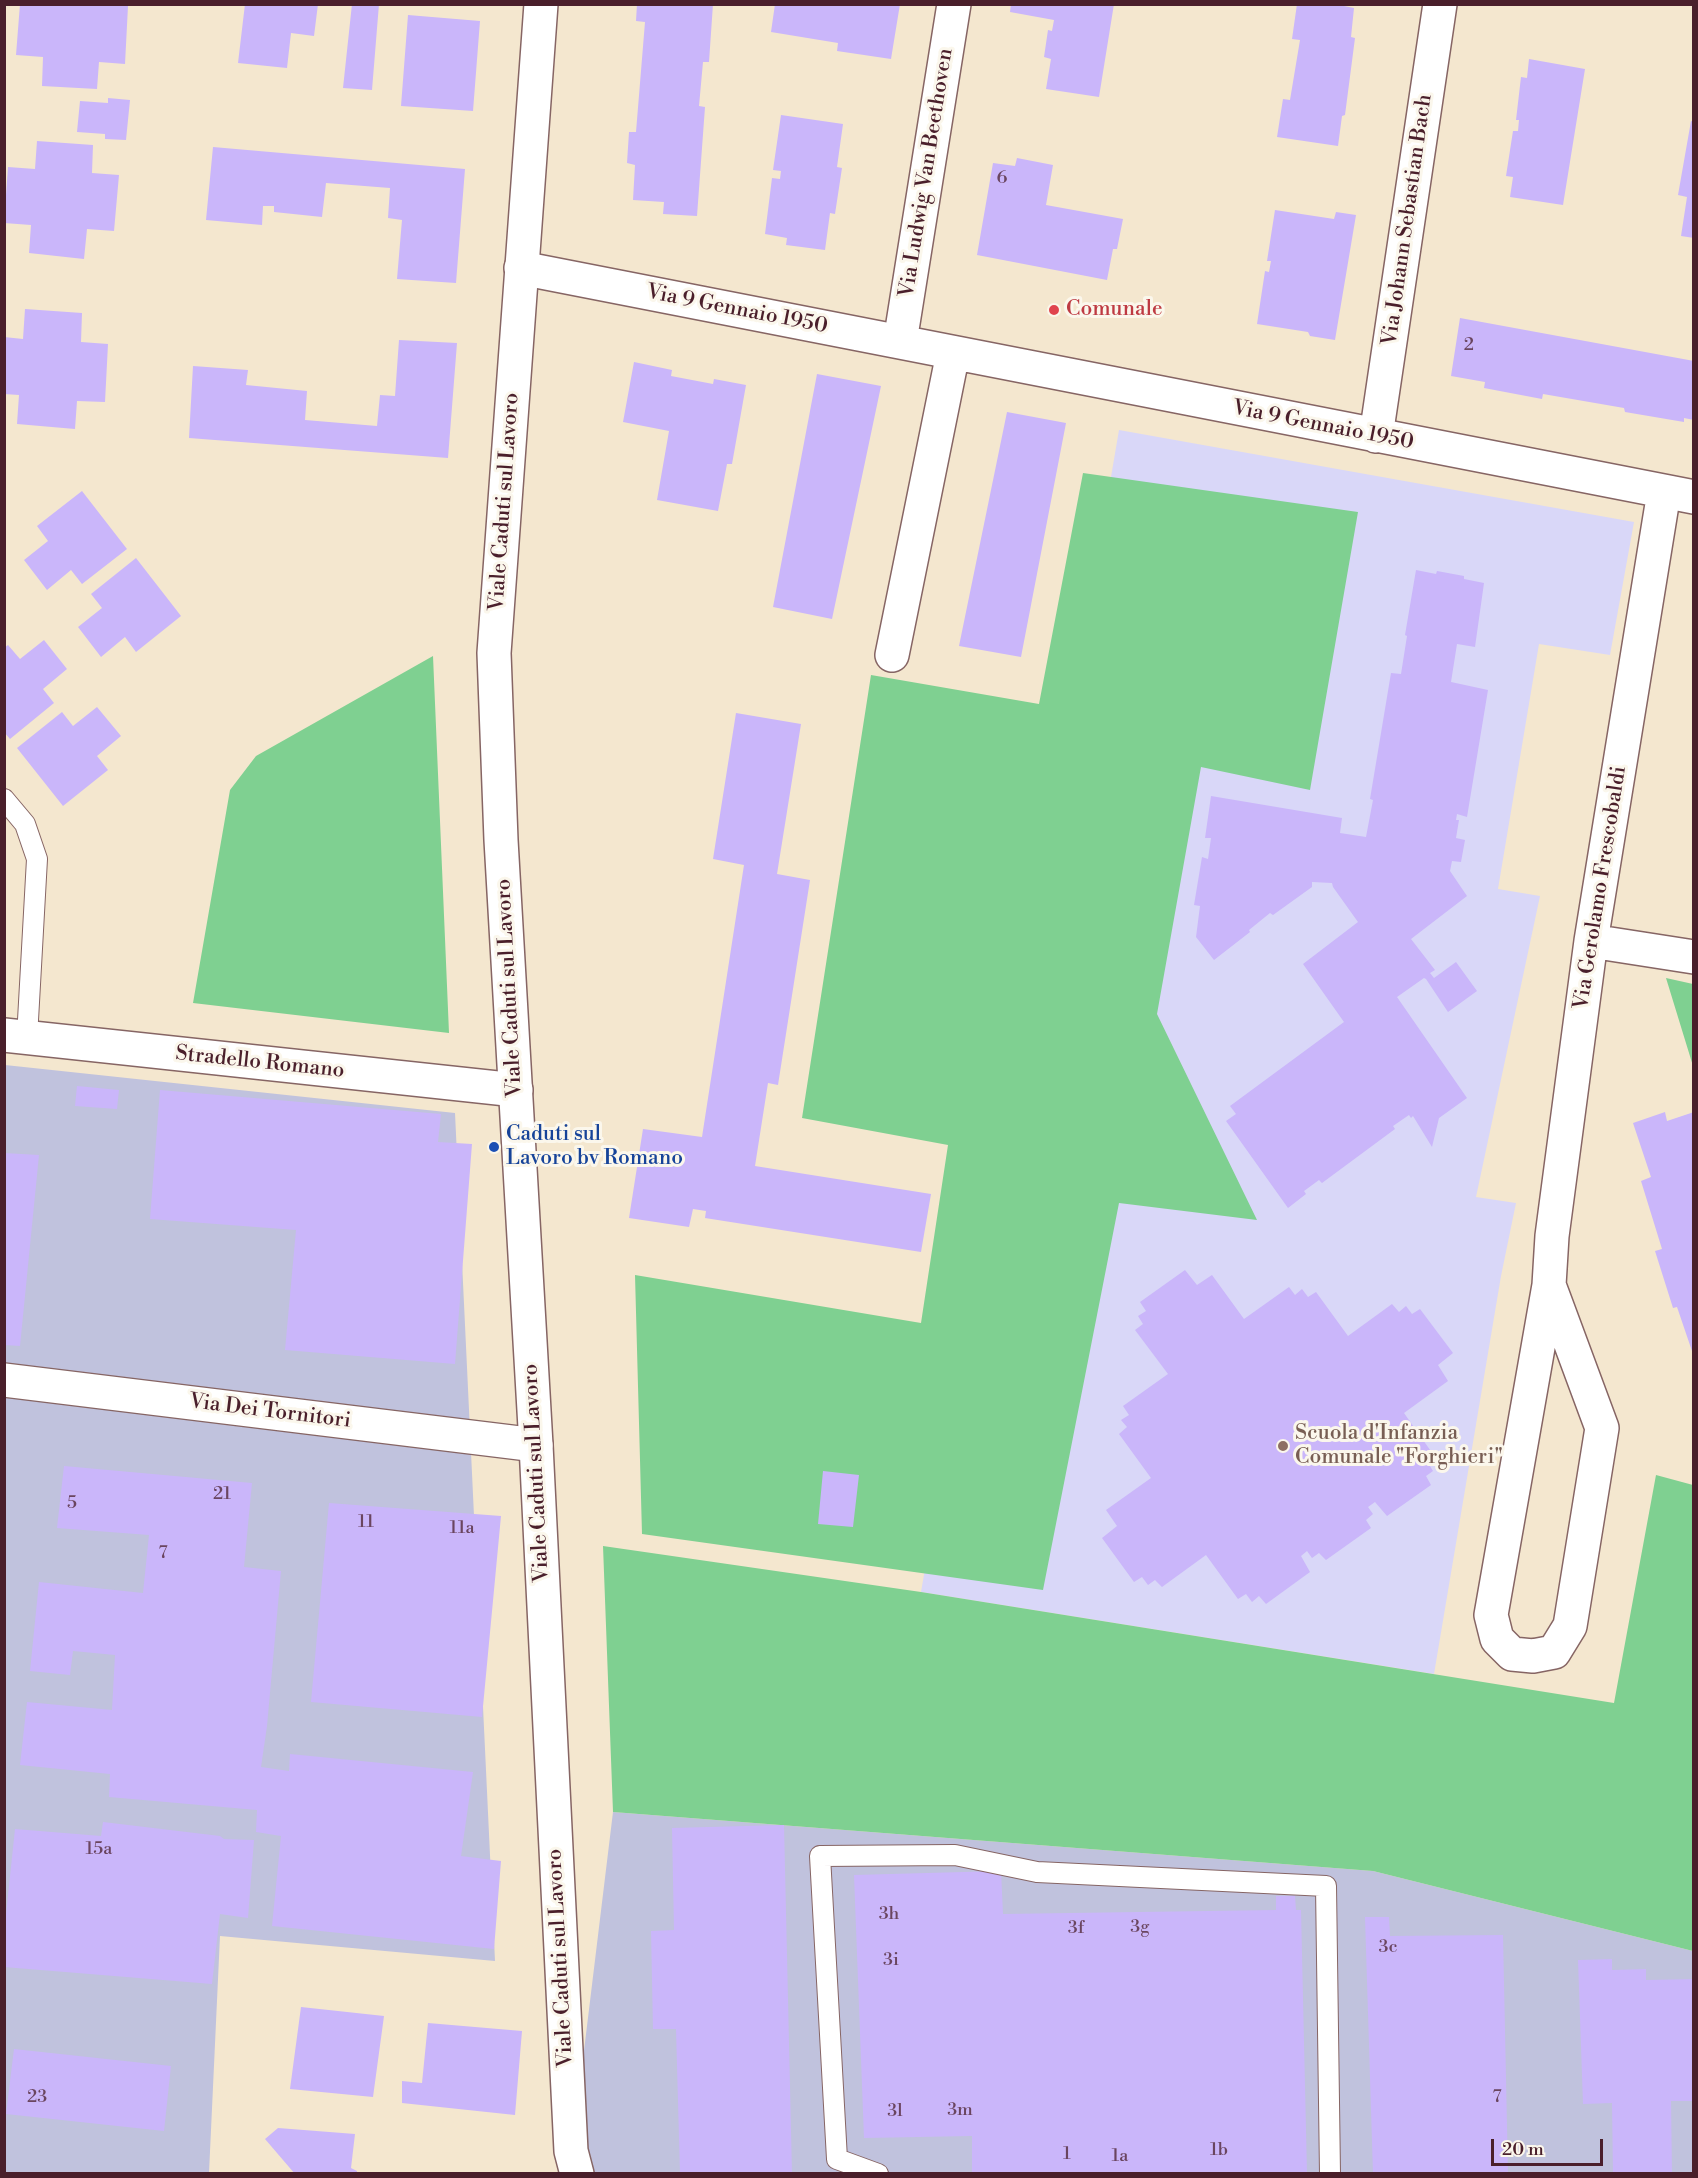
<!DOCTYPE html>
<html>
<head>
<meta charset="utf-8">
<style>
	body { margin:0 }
	#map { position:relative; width:1698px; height:2178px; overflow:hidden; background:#f4e7cf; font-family:"Libre Bodoni",serif }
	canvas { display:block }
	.frame { position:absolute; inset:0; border:6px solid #4a1f2b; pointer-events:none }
	.scale { position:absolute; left:1491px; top:2139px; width:112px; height:27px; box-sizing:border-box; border:3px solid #4a1f2b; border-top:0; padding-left:8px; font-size:18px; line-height:21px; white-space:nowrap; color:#4a1f2b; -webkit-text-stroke:4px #fbf7ec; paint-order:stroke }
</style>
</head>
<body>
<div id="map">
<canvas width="1698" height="2178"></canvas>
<div class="frame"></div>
<div class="scale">20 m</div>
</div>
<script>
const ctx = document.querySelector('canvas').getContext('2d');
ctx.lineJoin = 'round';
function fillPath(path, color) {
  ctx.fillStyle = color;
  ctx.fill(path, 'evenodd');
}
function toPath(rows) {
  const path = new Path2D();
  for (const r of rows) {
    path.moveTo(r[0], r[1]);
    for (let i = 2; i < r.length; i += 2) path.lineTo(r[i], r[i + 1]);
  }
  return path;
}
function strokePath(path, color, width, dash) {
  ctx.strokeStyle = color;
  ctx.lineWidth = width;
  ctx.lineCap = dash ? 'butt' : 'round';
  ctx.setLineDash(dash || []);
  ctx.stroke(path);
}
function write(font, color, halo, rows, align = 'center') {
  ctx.font = font + ' "Libre Bodoni",serif';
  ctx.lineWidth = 6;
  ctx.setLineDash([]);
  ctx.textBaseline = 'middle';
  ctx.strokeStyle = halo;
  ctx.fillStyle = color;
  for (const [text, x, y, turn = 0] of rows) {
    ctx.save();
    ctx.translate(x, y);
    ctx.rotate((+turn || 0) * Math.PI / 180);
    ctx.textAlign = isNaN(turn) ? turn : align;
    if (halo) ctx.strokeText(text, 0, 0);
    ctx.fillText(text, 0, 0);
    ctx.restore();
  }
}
fillPath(toPath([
	[1119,430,1634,522,1610,655,1539,644,1498,889,1540,896,1476,1197,1516,1203,1501,1276,1434,1674,921,1592]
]), '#d9d7f8');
fillPath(toPath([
	[5,1065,455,1113,495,1961,220,1936,209,2173,5,2174],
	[613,1812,1373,1871,1693,1951,1693,2173,569,2174]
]), '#c0c2dd');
fillPath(toPath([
	[1083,473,1358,512,1310,790,1201,767,1157,1014,1257,1220,1119,1203,1043,1590,642,1534,635,1275,921,1323,948,1145,802,1118,871,675,1039,704],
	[433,656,449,1033,193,1003,230,790,256,756],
	[1666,978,1693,984,1693,1066],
	[1656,1475,1693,1485,1693,1951,1373,1871,613,1812,603,1546,921,1592,1614,1703]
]), '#7fd091');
fillPath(toPath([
	[20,4,128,6,125,64,99,62,97,89,42,86,43,57,16,55],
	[245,4,318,4,314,36,291,33,287,68,238,63],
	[352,4,379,4,372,90,343,88],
	[637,4,713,4,709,62,703,62,699,106,705,107,697,216,663,214,664,202,633,200,635,165,627,163,629,132,636,132,645,22,636,21],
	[775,4,900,4,891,59,837,51,838,43,771,32],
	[1011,4,1114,4,1099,97,1046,89,1051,59,1044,57,1048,30,1052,31,1054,20,1010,12],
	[1297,4,1334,4,1354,8,1351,37,1355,38,1345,115,1342,116,1338,146,1277,137,1283,99,1290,100,1300,40,1292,39],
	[408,15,480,21,473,111,401,106],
	[1529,59,1585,69,1563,205,1510,197,1513,177,1506,176,1513,131,1518,131,1519,120,1516,120,1521,77,1527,78],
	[108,98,130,100,126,140,105,139,105,134,77,132,80,101,108,103],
	[781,115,843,124,837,167,842,168,835,214,830,213,825,250,786,245,787,238,765,234,772,178,780,179,781,171,773,170],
	[1691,121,1694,122,1694,238,1681,236,1687,197,1678,195],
	[37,141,93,145,92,173,119,175,114,231,87,229,84,259,29,253,31,225,4,223,8,167,35,169],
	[213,147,465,169,456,283,397,279,402,220,388,218,390,188,326,183,322,217,274,212,274,206,263,206,262,225,206,220],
	[1017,158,1053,165,1046,205,1123,219,1117,249,1113,249,1107,280,977,255,993,163,1015,166],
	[1275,210,1334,219,1336,212,1356,215,1335,340,1310,336,1308,332,1257,324,1265,271,1269,272,1271,261,1267,261],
	[25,309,82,313,81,342,108,344,105,402,77,401,75,429,17,424,19,395,4,394,4,337,23,339],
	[1460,318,1694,361,1694,420,1684,418,1684,422,1625,412,1624,408,1543,394,1542,399,1484,388,1485,382,1451,376],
	[399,340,457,343,448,458,189,438,193,366,248,370,246,385,307,391,305,420,377,426,380,395,395,396],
	[634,362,672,370,671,376,713,384,714,379,746,385,732,464,727,464,718,511,657,500,669,431,623,422],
	[817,374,881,386,832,619,773,607],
	[1007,412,1066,423,1021,657,959,646],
	[82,491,127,549,82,584,71,570,47,590,24,560,48,541,37,526],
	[136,558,181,616,136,652,125,637,101,657,78,627,102,608,91,594],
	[1416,570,1436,574,1437,571,1464,576,1464,579,1484,583,1475,647,1457,644,1451,682,1488,690,1467,817,1457,814,1456,820,1459,820,1456,838,1465,840,1461,862,1452,861,1450,871,1467,896,1411,939,1435,970,1430,973,1434,978,1456,962,1477,991,1448,1012,1426,979,1424,978,1397,997,1467,1098,1439,1118,1432,1147,1413,1116,1411,1118,1409,1115,1393,1126,1395,1129,1322,1183,1319,1180,1304,1191,1306,1194,1288,1208,1226,1121,1236,1114,1230,1106,1344,1022,1303,964,1358,922,1333,887,1332,883,1312,882,1312,887,1273,915,1270,913,1249,930,1250,932,1214,960,1196,937,1200,906,1194,905,1202,857,1208,859,1211,838,1205,838,1211,796,1342,818,1340,833,1366,837,1373,800,1370,799,1391,673,1401,674,1407,636,1405,635],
	[44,640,67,669,43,689,54,703,10,739,4,732,4,648,8,645,20,659],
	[97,707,121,736,97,756,108,770,63,806,17,748,62,712,73,726],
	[736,713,801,724,777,874,810,880,778,1085,768,1083,755,1166,931,1194,921,1252,705,1218,706,1211,693,1209,689,1227,629,1218,643,1129,702,1137,744,865,713,859],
	[77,1086,119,1090,117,1109,75,1106],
	[160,1090,441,1114,438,1142,472,1144,455,1364,285,1350,296,1230,150,1219],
	[1665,1112,1667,1121,1694,1112,1693,1354,1677,1307,1673,1308,1655,1251,1662,1249,1641,1181,1651,1177,1633,1123],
	[4,1153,39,1155,20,1346,4,1345],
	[1185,1270,1197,1285,1212,1275,1244,1319,1289,1287,1295,1295,1302,1289,1308,1297,1316,1292,1348,1336,1392,1304,1399,1312,1406,1306,1412,1314,1420,1309,1453,1353,1438,1365,1448,1381,1404,1413,1435,1457,1428,1463,1433,1471,1426,1476,1431,1485,1387,1516,1375,1502,1368,1507,1373,1514,1366,1520,1371,1528,1326,1560,1319,1553,1312,1558,1307,1551,1301,1556,1310,1572,1266,1604,1259,1596,1252,1602,1246,1594,1238,1599,1206,1555,1162,1587,1155,1580,1148,1585,1142,1577,1134,1582,1102,1538,1117,1526,1106,1510,1151,1478,1119,1434,1127,1427,1121,1420,1129,1415,1123,1406,1168,1374,1135,1330,1143,1324,1138,1316,1146,1311,1140,1302],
	[64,1466,252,1483,244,1567,281,1571,267,1726,261,1767,289,1771,290,1754,473,1772,461,1856,501,1861,494,1949,272,1926,281,1836,256,1832,257,1810,109,1797,110,1774,20,1765,27,1702,112,1710,115,1655,73,1651,70,1675,30,1671,39,1582,143,1593,149,1535,57,1528],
	[823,1471,859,1475,853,1527,818,1524],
	[329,1503,501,1516,482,1717,311,1702],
	[103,1822,220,1836,224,1839,254,1840,248,1918,220,1914,212,1984,4,1967,4,1933,15,1829,101,1836],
	[784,1825,792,2174,680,2174,676,2029,653,2029,651,1931,674,1930,672,1828],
	[1001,1871,1003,1914,1276,1910,1276,1896,1295,1896,1296,1910,1301,1910,1307,2174,972,2174,972,2136,864,2138,854,1875],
	[1365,1917,1389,1917,1390,1936,1503,1935,1508,2174,1373,2174],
	[1612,1959,1612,1970,1646,1969,1646,1980,1694,1979,1694,2101,1671,2101,1672,2174,1613,2174,1612,2103,1583,2104,1578,1960],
	[301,2007,384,2016,373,2097,290,2089],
	[428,2023,522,2031,515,2115,402,2103,402,2081,422,2083],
	[14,2049,171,2066,164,2131,6,2114],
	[278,2128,355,2134,351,2168,357,2171,357,2174,295,2174,265,2139]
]), '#cab6fa');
const lane = toPath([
	[4,799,25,824,37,859,27,1038],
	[878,2174,837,2159,820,1856,955,1855,1037,1872,1326,1886,1330,2174]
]);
const street = toPath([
	[521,268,1694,497],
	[900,342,954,4],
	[1376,436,1440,4],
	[892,655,953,353],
	[1591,941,1694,957],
	[4,1035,516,1090],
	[1549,1285,1602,1428,1570,1626,1554,1652,1533,1656,1512,1654,1497,1639,1491,1615,1549,1285,1552,1236,1591,941,1664,492],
	[4,1380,536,1445]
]);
const secondary = toPath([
	[541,4,494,653,501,840,536,1445,571,2151,577,2174]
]);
strokePath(lane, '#866564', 22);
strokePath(street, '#866564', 36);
strokePath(secondary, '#866564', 36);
strokePath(lane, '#fff', 20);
strokePath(street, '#fff', 33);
strokePath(secondary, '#fff', 33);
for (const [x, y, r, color] of [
	[1054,310,6,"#e0444e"],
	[494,1147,6,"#1a4fb4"],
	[1283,1446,6,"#8d6e63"]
]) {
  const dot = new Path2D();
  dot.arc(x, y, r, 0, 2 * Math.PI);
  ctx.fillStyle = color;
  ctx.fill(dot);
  strokePath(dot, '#fbf7ec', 2);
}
write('18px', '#6a455f', null, [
	["6",1002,179],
	["2",1469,346],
	["21",222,1495],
	["5",72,1504],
	["11",366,1523],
	["11a",462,1529],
	["7",163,1554],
	["15a",99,1850],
	["3h",889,1915],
	["3g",1140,1928],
	["3f",1076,1929],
	["3c",1388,1948],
	["3i",891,1961],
	["23",37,2098],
	["7",1497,2098],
	["3m",960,2111],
	["3l",895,2112],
	["1b",1219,2151],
	["1",1067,2155],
	["1a",1120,2157]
]);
write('21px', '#4a1f2b', '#fbf7ec', [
	["Via Ludwig Van Beethoven",927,173,-81],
	["Via Johann Sebastian Bach",1408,220,-82],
	["Via 9 Gennaio 1950",737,310,11],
	["Via 9 Gennaio 1950",1323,426,11],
	["Viale Caduti sul Lavoro",505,502,-86],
	["Via Gerolamo Frescobaldi",1601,888,-81],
	["Viale Caduti sul Lavoro",510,988,-93],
	["Stradello Romano",260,1063,6],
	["Via Dei Tornitori",270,1412,7],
	["Viale Caduti sul Lavoro",537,1473,-93],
	["Viale Caduti sul Lavoro",561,1958,-93]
]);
write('21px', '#be3a42', '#fbf7ec', [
	["Comunale",1066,310]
], 'left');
write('21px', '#164399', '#fbf7ec', [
	["Caduti sul",506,1135],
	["Lavoro bv Romano",506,1159]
], 'left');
write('21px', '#785e54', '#fbf7ec', [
	["Scuola d'Infanzia",1295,1434],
	["Comunale \"Forghieri\"",1295,1458]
], 'left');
</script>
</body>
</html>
